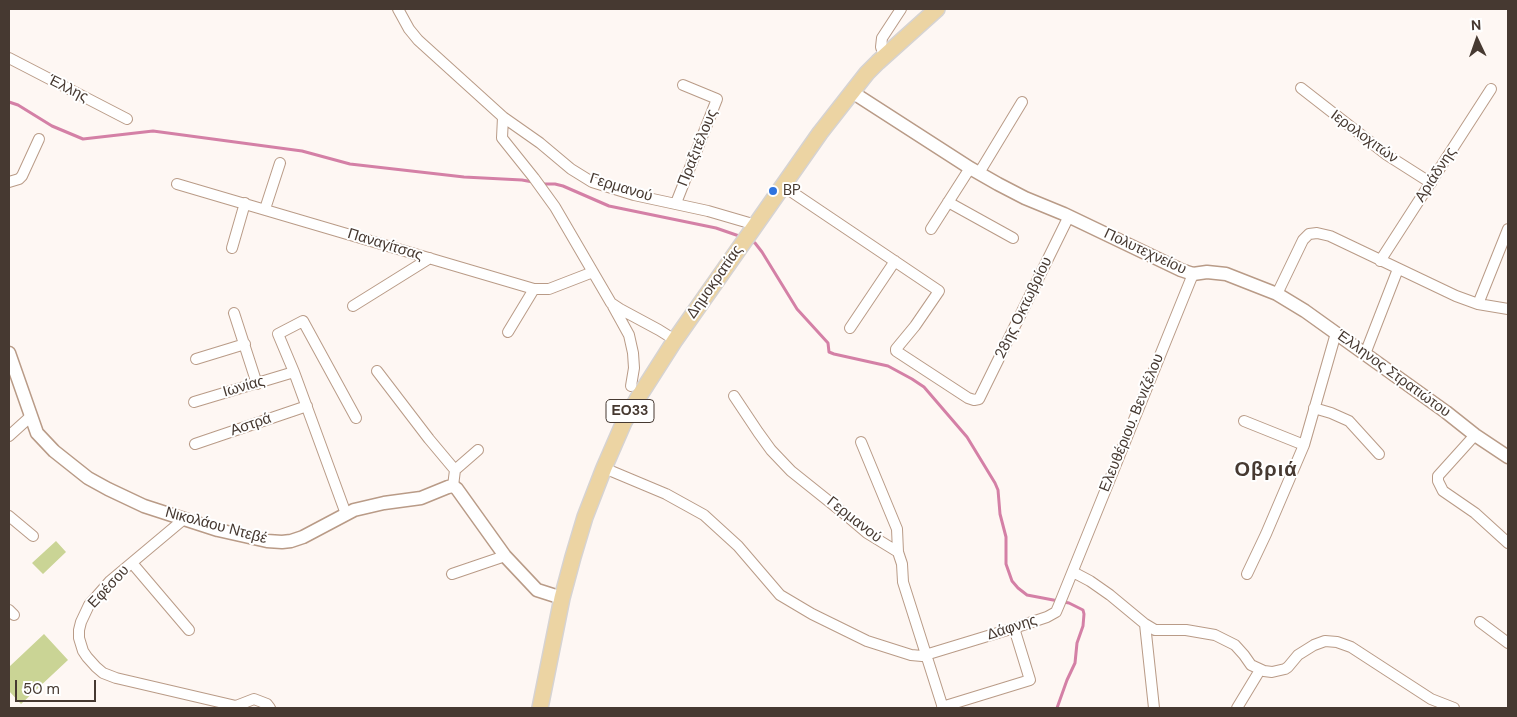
<!DOCTYPE html>
<html>
<head>
<meta charset="utf-8">
<style>
	body { margin:0 }
	#map { position:relative; width:1517px; height:717px; overflow:hidden; background:#fef7f3; font-family:"DM Sans",sans-serif }
	canvas { display:block }
	.frame { position:absolute; inset:0; border:10px solid #463931; pointer-events:none }
	.north { position:absolute; left:1452px; top:15px; width:50px; height:50px; -webkit-text-stroke:4px #fff; paint-order:stroke; rotate:357deg; font-size:14px; font-weight:700; line-height:20px; text-align:center; color:#463931 }
	.north::after { content:''; display:block; margin:auto; width:18px; height:22px; background:#463931; clip-path:polygon(50% 0,100% 100%,50% 72%,0 100%) }
	.scale { position:absolute; left:15px; top:680px; width:81px; height:22px; box-sizing:border-box; border:2px solid #463931; border-top:0; padding-left:6px; font-size:15px; line-height:18px; white-space:nowrap; color:#463931; -webkit-text-stroke:4px #fff; paint-order:stroke }
</style>
</head>
<body>
<div id="map">
<canvas width="1517" height="717"></canvas>
<div class="frame"></div>
<div class="north">N</div>
<div class="scale">50 m</div>
</div>
<script>
const ctx = document.querySelector('canvas').getContext('2d');
ctx.lineJoin = 'round';
function fillPath(path, color) {
  ctx.fillStyle = color;
  ctx.fill(path, 'evenodd');
}
function toPath(rows) {
  const path = new Path2D();
  for (const r of rows) {
    path.moveTo(r[0], r[1]);
    for (let i = 2; i < r.length; i += 2) path.lineTo(r[i], r[i + 1]);
  }
  return path;
}
function strokePath(path, color, width, dash) {
  ctx.strokeStyle = color;
  ctx.lineWidth = width;
  ctx.lineCap = dash ? 'butt' : 'round';
  ctx.setLineDash(dash || []);
  ctx.stroke(path);
}
function write(font, color, halo, rows, align = 'center') {
  ctx.font = font + ' "DM Sans",sans-serif';
  ctx.lineWidth = 4;
  ctx.setLineDash([]);
  ctx.textBaseline = 'middle';
  ctx.strokeStyle = halo;
  ctx.fillStyle = color;
  for (const [text, x, y, turn = 0] of rows) {
    ctx.save();
    ctx.translate(x, y);
    ctx.rotate((+turn || 0) * Math.PI / 180);
    ctx.textAlign = isNaN(turn) ? turn : align;
    if (halo) ctx.strokeText(text, 0, 0);
    ctx.fillText(text, 0, 0);
    ctx.restore();
  }
}
fillPath(toPath([
	[56,541,66,552,43,574,32,563],
	[44,634,68,660,21,704,9,691,9,667]
]), '#cad495');
strokePath(toPath([
	[9,102,18,105,52,126,83,139,153,131,302,151,350,164,464,177,522,180,533,182],
	[542,184,555,184,563,186,609,206,716,228,742,237],
	[750,241,755,243,762,252,797,309,828,343,829,352,834,354,888,366,912,379,924,387,967,437,995,483,998,490,1000,514,1006,537,1006,564,1012,581,1018,588,1027,595,1069,603,1083,610,1084,614,1083,626,1077,643,1075,663,1067,680,1057,708]
]), '#d480a6', 3);
const minor = toPath([
	[398,9,409,29,418,40,503,117,502,138,534,178,555,207,611,303,620,309,659,330,675,340],
	[884,56,881,47,882,38,901,9],
	[9,58,127,119],
	[1301,88,1387,155,1431,183],
	[503,117,540,143,571,169,592,182,634,195,708,211,756,225],
	[979,173,1022,102],
	[9,182,19,179,22,176,39,139],
	[177,184,534,289,549,289,593,272],
	[783,186,939,291,915,326,896,349,896,351,968,398,974,400,979,399,1069,216],
	[948,202,1013,238],
	[676,203,717,99,683,85],
	[265,209,280,163],
	[931,229,970,168],
	[232,248,245,203],
	[1380,261,1491,89],
	[1277,294,1303,240,1309,234,1317,233,1330,236,1456,296,1478,304,1508,309],
	[1478,304,1508,229],
	[353,306,430,258],
	[613,306,629,335,633,353,634,368,631,386],
	[234,313,257,384],
	[850,328,895,261],
	[508,332,534,289],
	[1365,354,1398,269],
	[196,359,245,344],
	[377,371,429,439,455,470],
	[734,396,758,432,771,450,791,471,841,511,867,533,898,552],
	[194,402,294,372],
	[1314,408,1331,413,1349,421,1379,454],
	[1244,421,1304,445],
	[1475,435,1438,476,1438,481,1443,491,1475,513,1508,543],
	[9,436,30,417],
	[861,442,897,529,898,552,902,564,903,582,943,708],
	[195,444,307,406],
	[604,468,666,494,704,515,738,546,780,595,812,614,867,641,911,655,922,656,1014,628,1047,617,1056,612,1059,605,1193,274],
	[453,486,455,470,478,450],
	[346,514,294,372,278,334,303,321,356,418],
	[9,516,33,536],
	[184,519,110,581,89,605,81,622,79,630,79,638,83,651,87,657,96,667,103,673,116,678,236,706,254,699,267,704,270,708],
	[132,563,189,630],
	[1073,572,1090,581,1110,595,1145,624,1154,708],
	[452,574,505,556],
	[1247,574,1266,534,1304,445,1336,333],
	[9,610,14,615],
	[1480,622,1508,643],
	[1145,624,1155,630,1186,630,1215,635,1235,645,1244,655,1251,665,1264,671,1272,672,1285,669,1288,667,1298,655,1314,645,1325,641,1337,642,1351,647,1431,699,1454,708],
	[942,707,1030,680,1014,628],
	[1237,708,1260,670]
]);
const tertiary = toPath([
	[852,92,970,168,998,184,1025,198,1064,214,1181,270,1193,274,1207,272,1226,274,1277,294,1305,311,1446,412,1475,435,1508,457],
	[9,353,37,433,54,451,88,478,108,489,144,506,218,530,267,541,282,542,291,541,303,537,354,510,384,503,421,498,448,487,453,486,457,489,505,556,537,590,562,598]
]);
const primary = toPath([
	[540,708,562,598,573,557,585,517,604,468,624,422,638,398,675,340,820,133,867,73,878,62,937,9]
]);
strokePath(minor, '#b99b87', 12);
strokePath(tertiary, '#b99b87', 15);
strokePath(primary, '#d6d3d2', 18);
strokePath(minor, '#fff', 10);
strokePath(tertiary, '#fff', 12);
strokePath(primary, '#ecd4a3', 15);
for (const [x, y, r, color] of [
	[773,191,5,"#2e73df"]
]) {
  const dot = new Path2D();
  dot.arc(x, y, r, 0, 2 * Math.PI);
  ctx.fillStyle = color;
  ctx.fill(dot);
  strokePath(dot, '#fff', 2);
}
for (const [x, y, w] of [
	[630,411,48]
]) {
  const box = new Path2D();
  box.roundRect(x - w / 2, y - 11.5, w, 23, 4);
  ctx.fillStyle = '#fff';
  ctx.fill(box);
  strokePath(box, '#463931', 1);
}
write('bold 14px', '#463931', null, [
	["ΕΟ33",630,411]
]);
write('15px', '#463931', '#fff', [
	["Έλλης",68,89,27],
	["Ιερολοχιτών",1364,137,36],
	["Πραξιτέλους",698,148,-68],
	["Αριάδνης",1436,175,-57],
	["Γερμανού",621,188,17],
	["Παναγίτσας",385,245,17],
	["Πολυτεχνείου",1145,252,25],
	["Δημοκρατίας",715,282,-55],
	["28ης Οκτωβρίου",1024,308,-64],
	["Έλληνος Στρατιώτου",1393,374,36],
	["Ιωνίας",244,387,-16],
	["Ελευθέριου. Βενιζέλου",1132,423,-68],
	["Αστρά",251,425,-19],
	["Γερμανού",854,520,38],
	["Νικολάου Ντεβέ",216,526,15],
	["Εφέσου",109,587,-47],
	["Δάφνης",1012,628,-18]
]);
write('15px', '#463931', '#fff', [
	["BP",783,191]
], 'left');
ctx.letterSpacing = '1px';
write('bold 20px', '#463931', '#fff', [
	["Οβριά",1266,471]
]);
ctx.letterSpacing = '0px';
</script>
</body>
</html>
